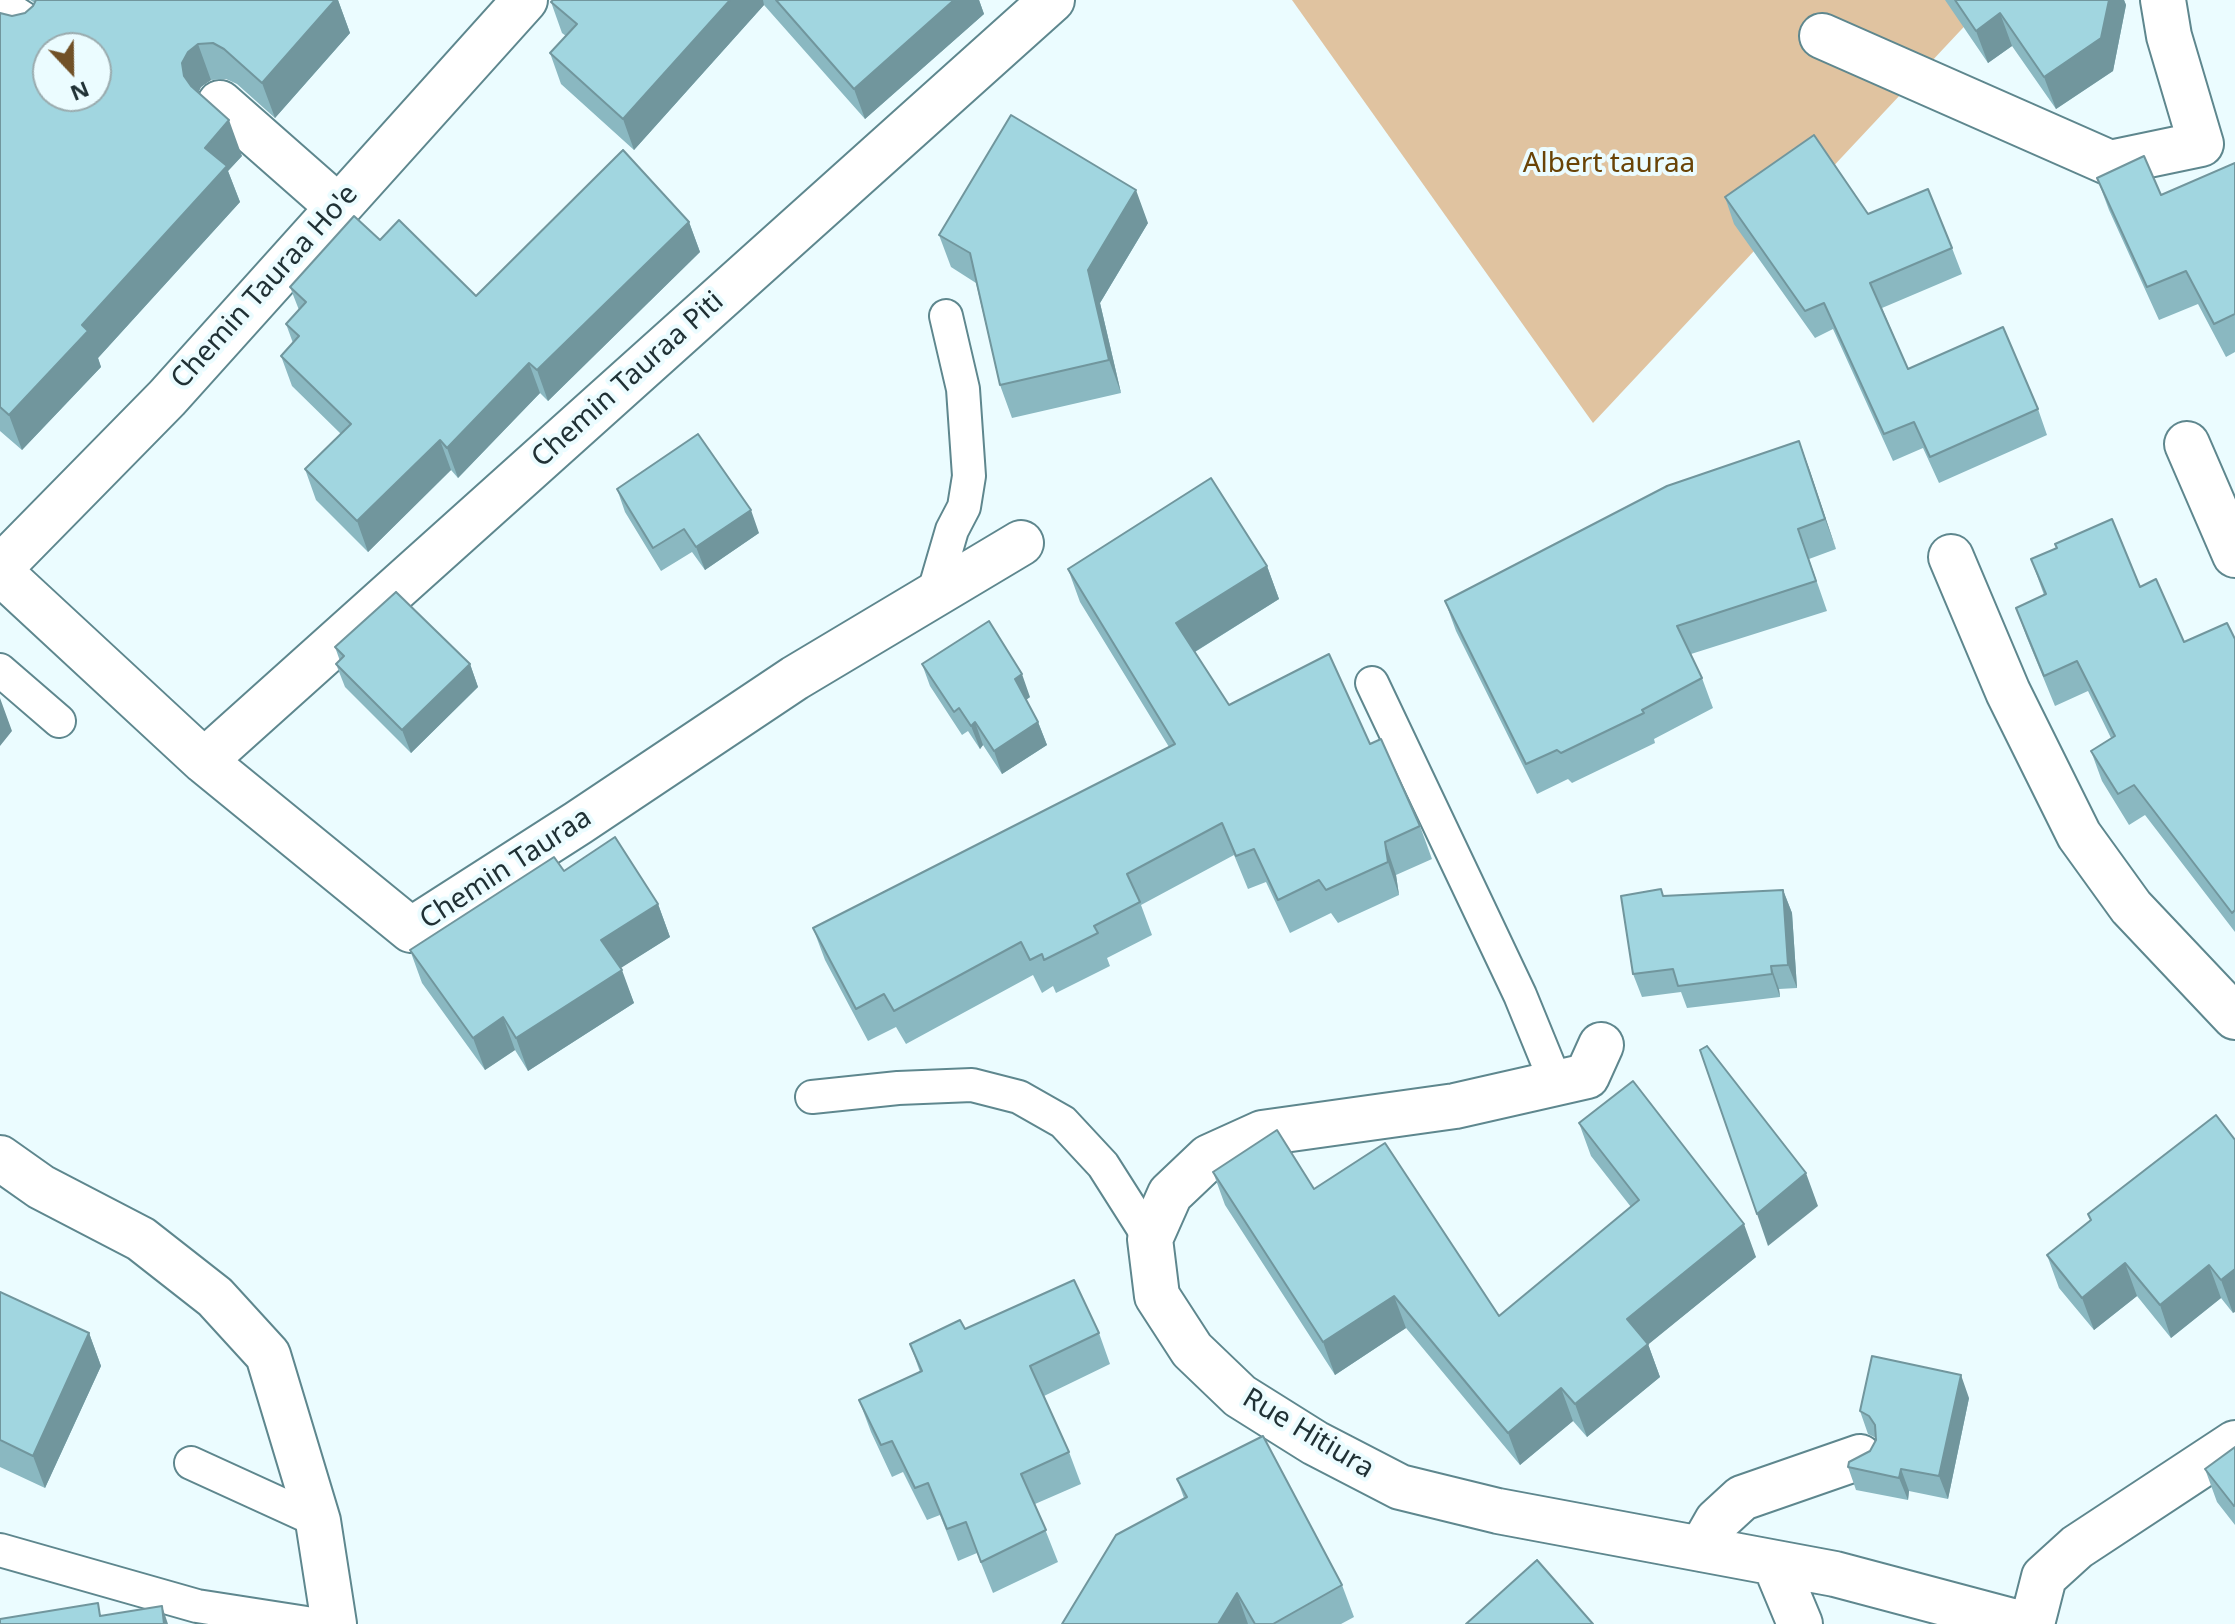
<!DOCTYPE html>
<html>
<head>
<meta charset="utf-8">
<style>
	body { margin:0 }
	#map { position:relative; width:2235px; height:1624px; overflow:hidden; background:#ebfcff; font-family:"Noto Sans",sans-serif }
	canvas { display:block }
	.north { position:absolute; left:32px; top:32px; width:80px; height:80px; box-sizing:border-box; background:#ebfcff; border:2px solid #9aabae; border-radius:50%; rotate:158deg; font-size:22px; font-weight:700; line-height:32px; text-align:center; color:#203135 }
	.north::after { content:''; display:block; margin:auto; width:28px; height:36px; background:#715127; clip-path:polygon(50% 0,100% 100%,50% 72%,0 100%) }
</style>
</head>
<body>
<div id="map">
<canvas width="2235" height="1624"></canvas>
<div class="north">N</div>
</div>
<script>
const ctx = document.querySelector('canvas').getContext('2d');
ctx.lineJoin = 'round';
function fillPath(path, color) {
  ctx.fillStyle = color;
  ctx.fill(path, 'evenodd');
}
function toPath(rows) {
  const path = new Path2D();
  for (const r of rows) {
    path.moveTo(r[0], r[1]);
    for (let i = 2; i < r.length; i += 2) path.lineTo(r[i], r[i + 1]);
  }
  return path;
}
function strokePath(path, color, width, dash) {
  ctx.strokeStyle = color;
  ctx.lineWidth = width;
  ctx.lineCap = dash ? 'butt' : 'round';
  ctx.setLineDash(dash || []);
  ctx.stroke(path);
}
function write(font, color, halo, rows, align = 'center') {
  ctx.font = font + ' "Noto Sans",sans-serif';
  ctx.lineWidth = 8;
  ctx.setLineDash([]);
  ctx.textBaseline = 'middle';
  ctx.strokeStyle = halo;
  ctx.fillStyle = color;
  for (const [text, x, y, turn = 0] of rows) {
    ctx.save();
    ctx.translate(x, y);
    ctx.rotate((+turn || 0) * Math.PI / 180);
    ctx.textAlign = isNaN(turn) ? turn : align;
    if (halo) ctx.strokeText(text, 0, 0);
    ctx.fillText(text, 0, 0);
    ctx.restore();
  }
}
fillPath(toPath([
	[1292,0,1989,0,1593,423]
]), '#e0c3a0');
const lane = toPath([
	[933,595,952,530,964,507,969,476,963,389,946,316],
	[0,670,59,721],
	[1372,683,1520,995,1556,1083],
	[812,1097,898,1088,972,1085,1019,1097,1063,1122,1103,1165,1150,1239],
	[191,1463,318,1521],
	[0,1550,197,1606,313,1624]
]);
const street = toPath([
	[0,10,26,27],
	[1822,36,2110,163,2201,144,2169,36,2163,0],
	[220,103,337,206],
	[2187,444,2235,555],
	[1951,557,2008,692,2079,835,2131,907,2235,1017],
	[0,568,167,398,525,0],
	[0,572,204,761,411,930,578,823,795,678,1021,543],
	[204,761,1052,0],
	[1601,1045,1587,1076,1455,1106,1262,1133,1209,1157,1170,1194,1150,1239,1157,1296,1192,1350,1240,1396,1315,1443,1400,1487,1498,1511,1835,1574,2023,1624],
	[0,1158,41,1187,141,1239,215,1297,268,1355,318,1521,334,1624],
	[1701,1549,1717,1521,1742,1498,1860,1457],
	[1775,1564,1800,1624],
	[2032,1624,2044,1577,2077,1547,2235,1443]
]);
strokePath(lane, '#5e878e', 36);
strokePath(street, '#5e878e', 48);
strokePath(lane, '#fff', 32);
strokePath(street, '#fff', 44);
fillPath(toPath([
	[30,0,338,0,350,33,275,118,237,84,226,79,211,80,201,87,198,93,242,156,228,171,240,202,98,358,101,367,22,450,0,431,0,13,12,16,25,13,33,6,35,3],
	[553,0,979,0,984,14,865,119,764,5,634,150,561,84,550,53,566,36,562,33,551,2],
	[1945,0,2124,0,2126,5,2113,71,2056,109,2012,46,1988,63],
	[2235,163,2235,352,2226,357,2198,304,2159,320,2109,210,2097,178,2161,195],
	[1725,197,1868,214,1952,248,1962,274,1882,308,1908,369,2038,409,2047,435,1939,483,1923,448,1893,461,1833,329,1815,338,1734,224],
	[689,222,700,252,548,401,540,393,458,478,451,470,368,552,316,500,305,469,341,434,292,386,281,356,293,343,286,324,299,310,290,287,380,240,476,296],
	[1148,223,1100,303,1121,393,1012,418,1000,385,976,283,951,267,939,235],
	[1799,441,1836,549,1809,559,1827,611,1691,654,1702,678,1713,708,1654,739,1655,743,1572,783,1568,779,1537,794,1456,631,1445,601],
	[617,489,759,533,705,570,692,552,661,571,625,512],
	[2031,559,2140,587,2184,642,2235,639,2235,932,2145,815,2129,825,2102,781,2091,751,2111,738,2088,691,2055,706,2027,638,2016,608,2044,595],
	[1267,566,1279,599,1195,652,1229,705,1370,744,1420,826,1432,859,1396,875,1399,895,1338,923,1331,913,1290,933,1266,882,1248,889,1234,855,1141,905,1152,935,1107,958,1110,966,1056,993,1053,986,1042,993,1033,975,906,1044,896,1027,868,1041,825,960,813,928,1169,747,1080,602,1068,569],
	[335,647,470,664,478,687,411,753,345,687,336,664,340,661],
	[922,664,1030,697,1026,700,1038,722,1047,745,1002,774,983,745,980,749,968,731,962,735,930,686],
	[564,871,658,904,670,937,620,968,634,1003,528,1071,515,1050,485,1070,422,983,410,950],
	[1783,890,1792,913,1797,988,1779,989,1780,997,1687,1008,1681,992,1642,997,1633,974,1663,896],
	[2216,1115,2233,1313,2221,1298,2171,1338,2137,1296,2094,1330,2059,1288,2047,1255,2091,1220],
	[1579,1123,1756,1257,1648,1344,1660,1377,1587,1437,1573,1421,1520,1465,1406,1328,1335,1375,1225,1205,1213,1172,1314,1189,1499,1316,1631,1207,1591,1156],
	[0,1292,89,1333,101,1366,45,1488,0,1467],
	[965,1329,1099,1333,1110,1364,1044,1396,1069,1452,1081,1484,1035,1504,1058,1562,993,1593,977,1553,958,1561,940,1515,927,1520,903,1472,892,1477,871,1432,859,1400,920,1372,910,1344],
	[1969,1398,1948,1499,1909,1491,1908,1500,1856,1490,1848,1467,1870,1451,1876,1440,1876,1438,1868,1434,1860,1411],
	[2235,1447,2235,1525,2217,1502,2205,1469],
	[1177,1479,1342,1585,1354,1617,1341,1624,1062,1624,1184,1498]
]), '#8ab8c1');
fillPath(toPath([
	[320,0,338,0,350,33,275,118,262,83],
	[730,0,763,0,764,5,634,150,623,119],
	[954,0,979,0,984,14,865,119,854,89],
	[2109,0,2124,0,2126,5,2113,71,2056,109,2044,77],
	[2000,13,2012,46,1988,63,1976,31],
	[198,44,211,80,201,87,195,99,184,76,182,63,188,52],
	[229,120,242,156,228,171,240,202,98,358,101,367,22,450,9,415,82,325,205,148],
	[1136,190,1148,223,1100,303,1121,393,1109,360,1088,270],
	[689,222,700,252,548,401,537,370],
	[529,363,540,393,458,478,447,448],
	[440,440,451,470,368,552,357,521],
	[1799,441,1810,471,1836,549,1825,519],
	[751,510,759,533,705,570,696,547],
	[1267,566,1279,599,1188,656,1176,623],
	[470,664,478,687,411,753,402,730],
	[1022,674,1030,697,1023,702,1015,679],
	[0,698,12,731,0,746],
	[975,722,983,745,980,749,971,726],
	[1038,722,1047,745,1002,774,994,751],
	[1385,842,1396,875,1399,895,1388,862],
	[1783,890,1792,913,1797,988,1788,965],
	[658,904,670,937,613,973,601,940],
	[1771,966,1779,989,1780,997,1772,974],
	[622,970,634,1003,528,1071,516,1038],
	[503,1017,515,1050,485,1070,473,1038],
	[1806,1173,1818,1206,1768,1246,1757,1214],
	[1744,1224,1756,1257,1639,1352,1627,1319],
	[2125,1263,2137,1296,2094,1330,2082,1298],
	[2209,1265,2221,1298,2171,1338,2160,1305],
	[2235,1269,2235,1312,2233,1313,2221,1280],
	[1394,1296,1406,1328,1335,1375,1323,1342],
	[89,1333,101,1366,45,1488,33,1456],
	[1648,1344,1660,1377,1587,1437,1575,1404],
	[1961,1375,1969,1398,1948,1499,1939,1476],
	[1561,1388,1573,1421,1520,1465,1508,1433],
	[1901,1469,1909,1491,1908,1500,1899,1478],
	[1237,1593,1248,1624,1218,1624],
	[162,1606,168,1624,164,1624]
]), '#71969d');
const building = toPath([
	[36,0,335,0,262,83,224,49,213,43,198,44,188,52,182,63,184,76,191,86,229,120,205,148,227,166,82,325,88,331,9,415,0,407,0,13,12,16,25,13,33,6,36,0],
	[48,48,96,48,96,96,48,96,48,48],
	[553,0,730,0,623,119,550,53,577,24,551,2,553,0],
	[776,0,954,0,854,89,776,0],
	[1955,0,2109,0,2101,38,2044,77,2000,13,1976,31,1955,0],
	[1011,115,1136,190,1088,270,1109,360,1000,385,970,253,939,235,1011,115],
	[1814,135,1868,214,1928,189,1952,248,1870,283,1908,369,2003,327,2038,409,1930,457,1914,422,1884,434,1824,303,1805,311,1725,197,1814,135],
	[623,150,689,222,537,370,529,363,447,448,440,440,357,521,305,469,351,424,281,356,299,336,286,324,306,302,290,287,354,216,380,240,399,220,476,296,623,150],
	[2144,156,2161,195,2235,163,2235,314,2214,324,2186,271,2147,287,2097,178,2144,156],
	[698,434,751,510,696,547,684,529,653,548,617,489,698,434],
	[1799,441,1825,519,1798,529,1816,581,1677,626,1702,678,1642,710,1644,713,1561,753,1557,750,1526,764,1445,601,1667,486,1799,441],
	[1211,478,1267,566,1176,623,1229,705,1329,654,1370,744,1381,739,1420,826,1385,842,1388,862,1326,890,1319,880,1278,900,1254,849,1236,856,1222,823,1127,874,1140,902,1094,926,1098,933,1044,960,1042,954,1030,960,1021,942,894,1011,884,994,856,1009,813,928,1175,744,1068,569,1211,478],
	[2112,519,2140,587,2156,579,2184,642,2227,623,2235,639,2235,910,2232,913,2134,785,2118,794,2091,751,2115,736,2077,661,2044,676,2016,608,2046,594,2031,559,2057,548,2055,544,2112,519],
	[396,592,470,664,402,730,336,664,344,656,335,647,396,592],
	[989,621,1022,674,1015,679,1038,722,994,751,975,722,971,726,959,708,954,712,922,664,989,621],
	[615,837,658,904,601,940,622,970,516,1038,503,1017,473,1038,410,950,554,857,564,871,615,837],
	[1661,889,1663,896,1783,890,1788,965,1771,966,1772,974,1678,986,1673,969,1633,974,1621,896,1661,889],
	[1707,1046,1806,1173,1757,1214,1700,1050,1707,1046],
	[1633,1081,1744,1224,1627,1319,1648,1344,1575,1404,1561,1388,1508,1433,1394,1296,1323,1342,1213,1172,1277,1130,1314,1189,1385,1143,1499,1316,1639,1200,1579,1123,1633,1081],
	[2216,1115,2235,1140,2235,1269,2221,1280,2209,1265,2160,1305,2125,1263,2082,1298,2047,1255,2091,1220,2088,1214,2216,1115],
	[1074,1280,1099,1333,1030,1366,1069,1452,1021,1474,1046,1530,981,1562,966,1522,947,1529,928,1483,915,1488,892,1441,881,1445,859,1400,922,1371,910,1344,960,1320,965,1329,1074,1280],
	[0,1292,89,1333,33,1456,0,1440,0,1292],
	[1872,1356,1961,1375,1939,1476,1901,1469,1899,1478,1848,1467,1849,1462,1870,1451,1876,1440,1875,1425,1869,1416,1860,1411,1872,1356],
	[1263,1436,1342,1585,1273,1624,1255,1624,1237,1593,1218,1624,1062,1624,1116,1535,1187,1497,1177,1479,1263,1436],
	[2235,1447,2235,1505,2234,1506,2205,1469,2235,1447],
	[1537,1560,1593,1624,1466,1624,1537,1560],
	[98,1603,100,1616,162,1606,164,1624,0,1624,0,1619,98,1603]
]);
fillPath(building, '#a1d6e0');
strokePath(building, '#71969d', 2);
write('28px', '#694306', '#ebfcff', [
	["Albert tauraa",1609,164]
]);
write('28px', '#203135', '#ebfcff', [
	["Chemin Tauraa Ho'e",265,287,-48],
	["Chemin Tauraa Piti",628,380,-42],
	["Chemin Tauraa",506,869,-33],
	["Rue Hitiura",1308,1434,31]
]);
</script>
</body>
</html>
